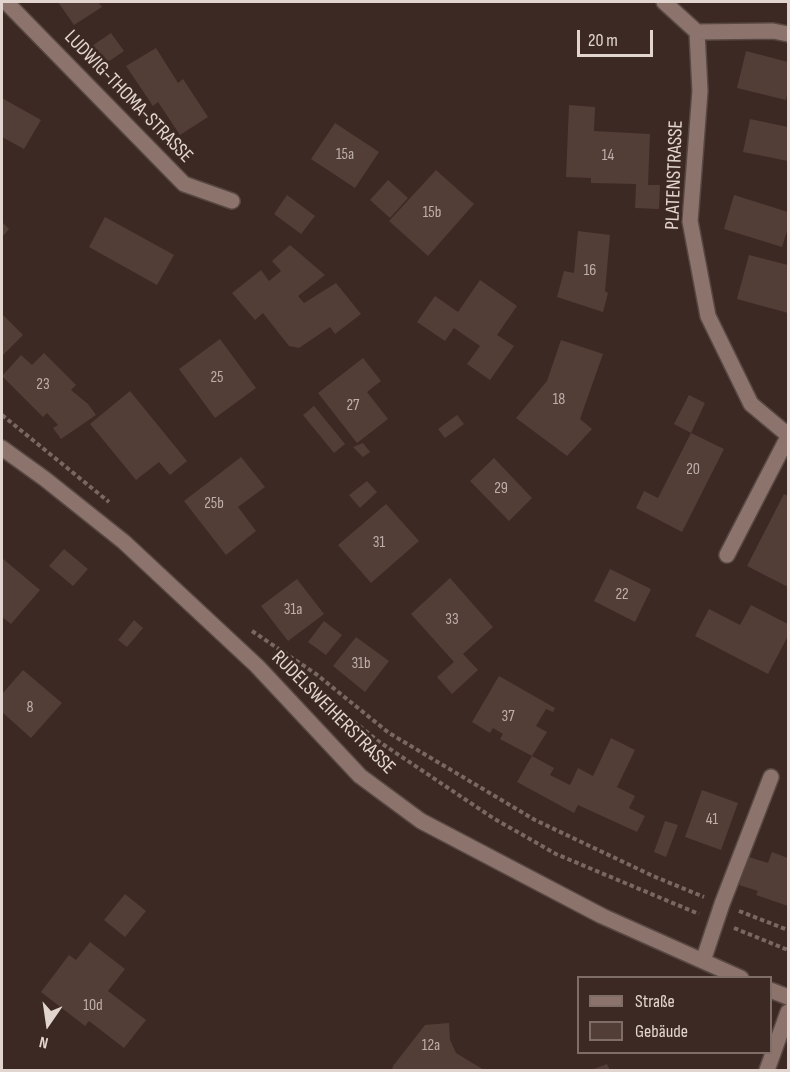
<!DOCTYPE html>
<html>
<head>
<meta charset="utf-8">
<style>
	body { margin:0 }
	#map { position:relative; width:790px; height:1072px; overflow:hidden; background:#3d2923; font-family:"Sofia Sans Condensed",sans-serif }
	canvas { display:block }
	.frame { position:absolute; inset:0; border:3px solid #e2d5d0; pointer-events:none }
	.legend { position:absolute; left:577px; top:976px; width:195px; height:78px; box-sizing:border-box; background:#3d2923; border:2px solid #7f6e68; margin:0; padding:8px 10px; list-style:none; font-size:18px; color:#e2d5d0 }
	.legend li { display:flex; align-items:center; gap:12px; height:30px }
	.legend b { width:30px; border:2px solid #7f6e68 }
	.north { position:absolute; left:18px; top:994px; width:60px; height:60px; -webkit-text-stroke:4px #3d2923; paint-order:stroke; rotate:193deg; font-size:16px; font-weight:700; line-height:24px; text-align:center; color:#e2d5d0 }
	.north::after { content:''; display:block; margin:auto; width:21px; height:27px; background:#e2d5d0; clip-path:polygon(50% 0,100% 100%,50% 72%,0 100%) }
	.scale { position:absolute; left:577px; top:30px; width:76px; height:27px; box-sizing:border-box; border:3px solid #e2d5d0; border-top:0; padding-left:8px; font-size:18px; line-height:21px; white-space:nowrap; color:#e2d5d0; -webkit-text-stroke:4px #3d2923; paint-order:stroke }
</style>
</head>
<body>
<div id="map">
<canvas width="790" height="1072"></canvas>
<div class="frame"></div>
<ul class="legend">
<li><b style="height:8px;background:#8c746c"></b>Straße</li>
<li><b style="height:16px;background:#533d37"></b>Gebäude</li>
</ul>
<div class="north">N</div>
<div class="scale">20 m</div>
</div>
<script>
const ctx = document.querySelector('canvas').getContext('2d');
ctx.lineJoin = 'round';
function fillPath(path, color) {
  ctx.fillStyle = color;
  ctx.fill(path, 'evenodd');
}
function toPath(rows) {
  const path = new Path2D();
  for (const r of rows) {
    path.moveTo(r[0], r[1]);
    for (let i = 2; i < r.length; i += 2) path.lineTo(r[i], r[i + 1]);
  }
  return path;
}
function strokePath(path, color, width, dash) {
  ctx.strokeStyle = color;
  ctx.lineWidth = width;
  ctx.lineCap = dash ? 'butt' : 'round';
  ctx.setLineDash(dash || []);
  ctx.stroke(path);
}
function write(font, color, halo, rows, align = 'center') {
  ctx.font = font + ' "Sofia Sans Condensed",sans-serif';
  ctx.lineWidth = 6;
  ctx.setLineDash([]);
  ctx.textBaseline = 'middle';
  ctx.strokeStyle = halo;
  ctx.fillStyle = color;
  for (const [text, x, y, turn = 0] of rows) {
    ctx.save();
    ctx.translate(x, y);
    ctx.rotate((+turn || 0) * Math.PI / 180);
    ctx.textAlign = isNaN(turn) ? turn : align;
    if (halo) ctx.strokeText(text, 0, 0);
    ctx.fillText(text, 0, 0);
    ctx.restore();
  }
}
fillPath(toPath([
	[58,2,98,2,102,7,74,25],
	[111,33,124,51,102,66,89,48],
	[156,48,178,83,183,79,208,117,180,135,158,102,153,106,126,66],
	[746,51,788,62,788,91,786,100,737,88],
	[2,98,41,120,24,149,2,137],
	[569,105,595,107,594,131,650,134,648,185,660,185,659,209,635,208,636,184,591,183,591,178,566,177],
	[750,119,788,127,788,161,743,152],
	[335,123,379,152,355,188,311,159],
	[436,170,474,204,428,256,389,221],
	[388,180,408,198,390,218,370,200],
	[287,195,315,216,301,234,274,214],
	[734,195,788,212,788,228,782,247,724,229],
	[105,217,174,255,157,285,89,247],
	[2,222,9,229,2,237],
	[578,231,610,235,605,291,608,293,603,312,557,297,564,271,574,273],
	[290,245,325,275,298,296,304,303,336,283,361,314,335,334,330,327,299,348,289,346,263,313,255,320,232,293,261,270,269,281,281,271,272,261],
	[749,255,788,265,788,313,737,299],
	[480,280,517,306,497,335,514,346,490,380,467,364,480,346,454,328,445,341,417,322,435,296,458,312],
	[2,314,23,335,2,356],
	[220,339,256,388,215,418,179,369],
	[561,340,603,354,580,419,592,429,567,456,516,418,547,381],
	[44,353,76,385,71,390,88,404,96,415,61,439,53,428,58,425,47,413,43,417,2,376,21,355,32,365],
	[363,358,381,381,367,392,388,419,357,443,318,393],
	[130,391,187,461,170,475,159,462,136,480,90,424],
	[689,395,705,403,691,433,724,449,682,532,636,508,644,491,658,498,691,433,674,424],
	[314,406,345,444,334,453,303,415],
	[457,415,464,424,445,438,438,429],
	[363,443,370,452,363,457,353,447],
	[241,457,265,487,238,507,256,531,226,555,184,501],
	[494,458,532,498,509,521,470,481],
	[367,481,377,492,360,508,349,495],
	[784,494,788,496,788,587,747,566],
	[386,504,419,541,371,583,338,545],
	[64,549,88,569,73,586,49,566],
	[2,558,40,590,11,624,2,617],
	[610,569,651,589,635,622,594,601],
	[450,578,493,627,463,654,478,670,452,694,437,677,454,662,411,614],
	[297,579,324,614,288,641,261,606],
	[751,605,788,624,788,636,768,674,695,636,709,609,740,625],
	[134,620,143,628,127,647,118,640],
	[324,621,342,635,326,655,308,642],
	[356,637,389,661,365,692,333,666],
	[23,670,62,703,31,738,2,712,2,694],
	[499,676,555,708,553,712,546,709,536,726,547,732,532,756,554,768,550,775,570,785,578,768,593,776,611,738,635,750,617,787,635,796,629,808,645,816,637,832,578,805,574,813,517,782,532,756,500,739,503,734,493,728,490,733,472,722],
	[702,790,738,803,721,850,685,837],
	[665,821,678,825,666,857,654,852],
	[772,852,788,858,788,906,756,895,758,891,739,885,749,857,768,863],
	[125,894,146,911,125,937,104,920],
	[90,942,125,969,108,991,146,1020,124,1048,89,1021,85,1026,41,992,69,955,76,960],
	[449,1023,450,1040,456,1053,484,1070,392,1070,393,1066,425,1025],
	[607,1064,610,1070,591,1070]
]), '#533d37');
const minor = toPath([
	[6,2,184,184,232,201],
	[664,2,697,32,700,91,690,221,708,316,751,404,788,435],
	[697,32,773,31,788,34],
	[2,448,45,479,124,542,257,666,360,776,421,821,602,916,741,978],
	[727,555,788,437],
	[703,961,722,904,771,777],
	[770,990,788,997],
	[767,1070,788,1012]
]);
strokePath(minor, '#584843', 18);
strokePath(toPath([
	[2,415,109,502],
	[252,631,316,674,389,733,535,820,653,876,704,897],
	[295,674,378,741,493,818,556,854,699,914],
	[739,911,788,930],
	[734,928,788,950]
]), '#796762', 4, [4.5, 3]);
strokePath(minor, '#8c746c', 15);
write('16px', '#beafaa', null, [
	["15a",345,155],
	["14",608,156],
	["15b",432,213],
	["16",590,271],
	["25",217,378],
	["23",43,385],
	["18",559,400],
	["27",353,406],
	["20",693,470],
	["29",501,489],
	["25b",214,504],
	["31",379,543],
	["22",622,595],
	["31a",293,610],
	["33",452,620],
	["31b",361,664],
	["8",30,708],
	["37",508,717],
	["41",712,820],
	["10d",93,1006],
	["12a",431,1046]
]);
write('20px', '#e2d5d0', '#3d2923', [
	["LUDWIG-THOMA-STRASSE",128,97,46],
	["PLATENSTRASSE",675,175,-88],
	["RUDELSWEIHERSTRASSE",333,713,45]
]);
</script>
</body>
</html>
